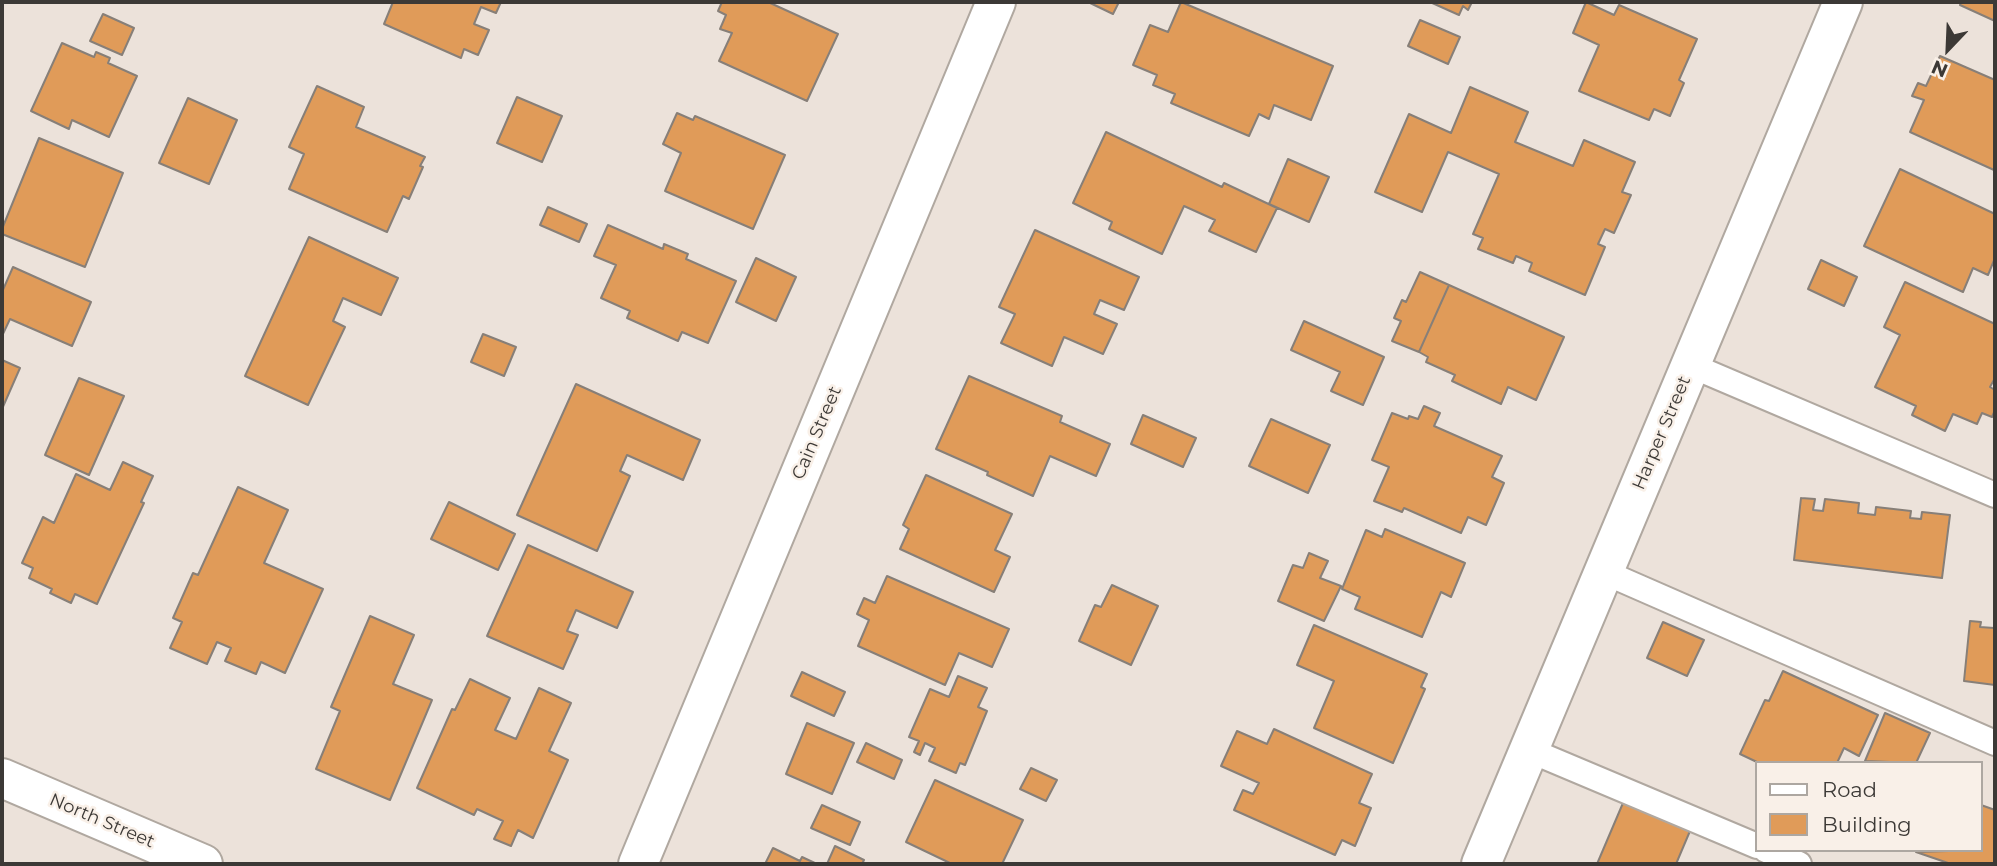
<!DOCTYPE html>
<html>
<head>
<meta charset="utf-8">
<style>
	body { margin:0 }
	#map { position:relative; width:1997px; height:866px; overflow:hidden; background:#ece2da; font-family:Montserrat,sans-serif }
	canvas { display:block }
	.frame { position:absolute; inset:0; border:4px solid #3c3936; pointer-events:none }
	.legend { position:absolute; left:1755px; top:761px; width:228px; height:91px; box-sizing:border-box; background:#f9f0e8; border:2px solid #ada7a1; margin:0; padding:9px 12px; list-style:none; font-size:21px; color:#3c3936 }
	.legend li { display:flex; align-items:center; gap:14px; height:35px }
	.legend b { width:35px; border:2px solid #ada7a1 }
	.north { position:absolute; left:1913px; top:14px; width:70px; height:70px; -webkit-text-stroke:5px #f9f0e8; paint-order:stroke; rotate:203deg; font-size:19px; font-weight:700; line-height:28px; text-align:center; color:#3c3936 }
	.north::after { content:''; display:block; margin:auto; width:24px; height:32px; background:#3c3936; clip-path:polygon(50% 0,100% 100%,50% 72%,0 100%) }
</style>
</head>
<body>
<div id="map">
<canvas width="1997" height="866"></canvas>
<div class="frame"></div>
<ul class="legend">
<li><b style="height:9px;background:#fff"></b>Road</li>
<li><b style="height:19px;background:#e09b59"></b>Building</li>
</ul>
<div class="north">N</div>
</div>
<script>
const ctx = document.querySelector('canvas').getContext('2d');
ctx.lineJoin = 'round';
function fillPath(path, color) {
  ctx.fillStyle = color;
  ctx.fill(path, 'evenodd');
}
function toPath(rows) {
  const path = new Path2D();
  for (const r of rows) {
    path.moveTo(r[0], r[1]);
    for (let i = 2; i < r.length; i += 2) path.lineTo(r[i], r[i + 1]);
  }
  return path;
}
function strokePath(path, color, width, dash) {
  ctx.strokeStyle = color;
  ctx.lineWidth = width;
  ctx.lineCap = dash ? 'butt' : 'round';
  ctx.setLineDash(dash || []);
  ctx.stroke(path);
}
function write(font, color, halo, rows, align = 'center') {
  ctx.font = font + ' Montserrat,sans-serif';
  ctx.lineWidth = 5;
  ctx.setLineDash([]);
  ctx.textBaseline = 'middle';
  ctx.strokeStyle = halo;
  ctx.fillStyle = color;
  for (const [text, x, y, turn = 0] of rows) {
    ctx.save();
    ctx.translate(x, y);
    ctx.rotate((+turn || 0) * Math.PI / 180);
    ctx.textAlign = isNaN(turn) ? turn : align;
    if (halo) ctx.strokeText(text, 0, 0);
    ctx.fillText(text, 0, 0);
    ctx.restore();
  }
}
const building = toPath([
	[393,2,392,2,501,2,496,13,481,7,474,24,489,30,478,55,464,49,461,58,384,24,393,2],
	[722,2,768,2,838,34,807,101,719,61,732,33,720,29,726,15,718,11,722,2],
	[1088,2,1119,2,1113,14,1088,2],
	[1181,2,1333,66,1311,120,1274,105,1269,119,1259,114,1249,136,1171,103,1175,94,1153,85,1157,75,1133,65,1150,25,1168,32,1181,2],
	[1430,2,1472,2,1468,10,1463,6,1459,15,1430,2],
	[1586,2,1614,15,1619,5,1697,39,1679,80,1684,83,1670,116,1654,109,1649,120,1579,91,1599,45,1573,33,1586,2],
	[1961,2,1995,2,1995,21,1960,5,1961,2],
	[103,14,134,28,122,55,90,41,103,14],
	[1420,20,1460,37,1448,64,1408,46,1420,20],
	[62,43,94,57,96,52,110,58,108,63,137,76,109,137,72,120,69,129,31,111,62,43],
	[1940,56,1995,80,1994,170,1910,132,1924,100,1912,96,1918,83,1926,86,1940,56],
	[317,86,364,107,356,127,425,157,420,166,423,167,409,199,403,196,387,232,289,189,304,154,289,147,317,86],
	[1470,87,1528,112,1515,142,1573,166,1584,140,1635,162,1622,192,1631,195,1614,233,1605,229,1598,244,1605,247,1585,295,1529,271,1532,263,1516,256,1513,263,1478,249,1483,238,1473,234,1499,174,1448,152,1422,212,1375,192,1409,114,1451,133,1470,87],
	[517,97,562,116,542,162,497,143,517,97],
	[188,98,237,120,209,184,159,163,188,98],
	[677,113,693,120,695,116,785,155,753,229,665,191,681,153,663,144,677,113],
	[1106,132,1222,187,1224,183,1277,208,1256,252,1209,231,1215,220,1184,206,1162,254,1109,229,1112,222,1073,203,1106,132],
	[39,138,123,173,85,267,2,234,2,229,39,138],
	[1288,159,1329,177,1309,222,1269,204,1288,159],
	[1900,169,1995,214,1995,258,1988,275,1973,268,1963,292,1864,246,1900,169],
	[548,207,587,224,579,242,540,225,548,207],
	[608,225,663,249,664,244,688,254,686,259,736,281,708,343,682,332,678,341,627,318,630,311,601,298,616,265,594,256,608,225],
	[1035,230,1139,277,1124,310,1100,300,1094,314,1117,324,1103,354,1064,337,1052,366,1001,343,1015,314,999,307,1035,230],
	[309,237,398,278,381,315,343,298,333,321,345,327,308,405,245,376,309,237],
	[756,258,796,277,776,321,736,302,756,258],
	[1821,260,1857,277,1844,306,1808,289,1821,260],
	[13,267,91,302,72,346,10,319,2,336,2,292,13,267],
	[1420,272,1449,285,1419,352,1392,341,1401,321,1394,318,1402,300,1406,302,1420,272],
	[1905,282,1995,324,1995,378,1990,387,1995,390,1995,410,1992,417,1982,413,1977,424,1953,414,1945,431,1912,415,1916,406,1875,387,1900,335,1884,327,1905,282],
	[1449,285,1564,337,1536,400,1508,387,1501,404,1452,381,1455,375,1426,362,1428,357,1419,352,1449,285],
	[1304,321,1384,357,1363,405,1331,391,1340,372,1291,350,1304,321],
	[483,334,516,347,504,376,471,362,483,334],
	[2,360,20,368,2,409,2,360],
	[969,376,1062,416,1060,422,1110,444,1096,476,1050,456,1033,496,987,475,988,472,936,449,969,376],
	[79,378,124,396,89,475,45,455,79,378],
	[576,384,700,440,683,480,627,455,620,471,630,476,597,551,517,515,576,384],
	[1424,406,1440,413,1434,426,1502,456,1492,477,1504,483,1486,525,1468,517,1461,533,1404,508,1402,512,1374,501,1389,467,1372,460,1392,413,1408,419,1409,416,1418,419,1424,406],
	[1143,415,1196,438,1183,467,1131,444,1143,415],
	[1271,419,1330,445,1308,493,1249,466,1271,419],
	[123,462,153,476,141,502,144,503,97,604,75,594,71,603,50,593,52,589,29,578,33,568,22,563,43,517,54,523,76,474,110,490,123,462],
	[926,475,1012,514,995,550,1010,557,994,592,900,549,909,529,903,525,926,475],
	[238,487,288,510,264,563,323,589,285,673,261,662,256,674,225,661,231,648,217,642,207,664,170,648,182,622,173,618,193,573,198,575,238,487],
	[1801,498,1815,499,1813,510,1823,511,1825,499,1859,503,1858,513,1875,515,1876,507,1911,511,1910,518,1921,519,1922,512,1950,515,1942,578,1794,560,1801,498],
	[449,502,515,534,498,570,431,539,449,502],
	[1385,529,1465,563,1451,597,1441,592,1422,637,1355,609,1360,597,1342,589,1366,530,1382,537,1385,529],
	[528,545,633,592,617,628,576,610,567,631,578,635,563,669,487,636,528,545],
	[1309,553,1328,561,1320,578,1341,586,1324,621,1278,601,1293,565,1303,568,1309,553],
	[887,576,1009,629,992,667,959,653,945,685,858,646,869,620,857,614,864,598,875,603,887,576],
	[1112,585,1158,606,1131,665,1079,641,1095,605,1101,607,1112,585],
	[370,616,414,635,393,684,432,700,390,800,316,769,340,711,331,707,370,616],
	[1995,620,1995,685,1964,681,1970,621,1981,622,1980,627,1994,628,1995,620],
	[1663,622,1704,640,1687,676,1647,658,1663,622],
	[1314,625,1427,674,1421,687,1425,689,1393,763,1314,728,1334,681,1297,665,1314,625],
	[1783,671,1878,715,1859,756,1844,748,1837,763,1759,763,1740,754,1765,700,1769,701,1783,671],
	[802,672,845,692,834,716,791,696,802,672],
	[958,676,987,688,978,707,987,711,965,765,960,763,956,773,929,761,935,748,925,743,920,755,914,752,919,741,909,737,930,689,949,697,958,676],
	[470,679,510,698,495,730,516,739,539,688,571,703,549,751,568,760,533,838,518,830,511,846,494,839,503,821,477,809,474,815,417,788,452,709,455,710,470,679],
	[1885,713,1930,733,1916,763,1865,761,1885,713],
	[807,723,854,743,832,794,786,774,807,723],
	[1274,729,1372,774,1359,803,1371,808,1355,846,1342,840,1335,855,1234,810,1243,790,1253,794,1259,783,1221,766,1237,731,1267,744,1274,729],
	[866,743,902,760,894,779,857,762,866,743],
	[1031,768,1057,780,1046,801,1020,789,1031,768],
	[935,780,1023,820,1002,864,952,864,906,842,935,780],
	[1623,803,1690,831,1676,864,1597,864,1623,803],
	[822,805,860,822,850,845,811,828,822,805],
	[1981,805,1995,810,1995,864,1951,864,1916,852,1981,850,1981,805],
	[835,846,864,860,862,864,827,864,835,846],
	[773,848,800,861,802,857,817,864,765,864,773,848]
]);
fillPath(building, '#e09b59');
strokePath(building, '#877f78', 2);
const lane = toPath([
	[1690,365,1995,495],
	[1604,572,1995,743],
	[1529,750,1757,846],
	[1766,850,1799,864]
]);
const street = toPath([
	[638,864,996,2],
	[1481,864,1843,2]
]);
const secondary = toPath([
	[2,778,203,864]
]);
strokePath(lane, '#b0a8a0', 28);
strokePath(street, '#b0a8a0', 42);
strokePath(secondary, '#b0a8a0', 42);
strokePath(lane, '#fff', 24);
strokePath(street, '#fff', 38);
strokePath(secondary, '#fff', 38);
write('18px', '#3c3936', '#f9f0e8', [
	["Cain Street",817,433,-67],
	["Harper Street",1662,433,-67],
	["North Street",102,821,23]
]);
</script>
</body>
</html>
